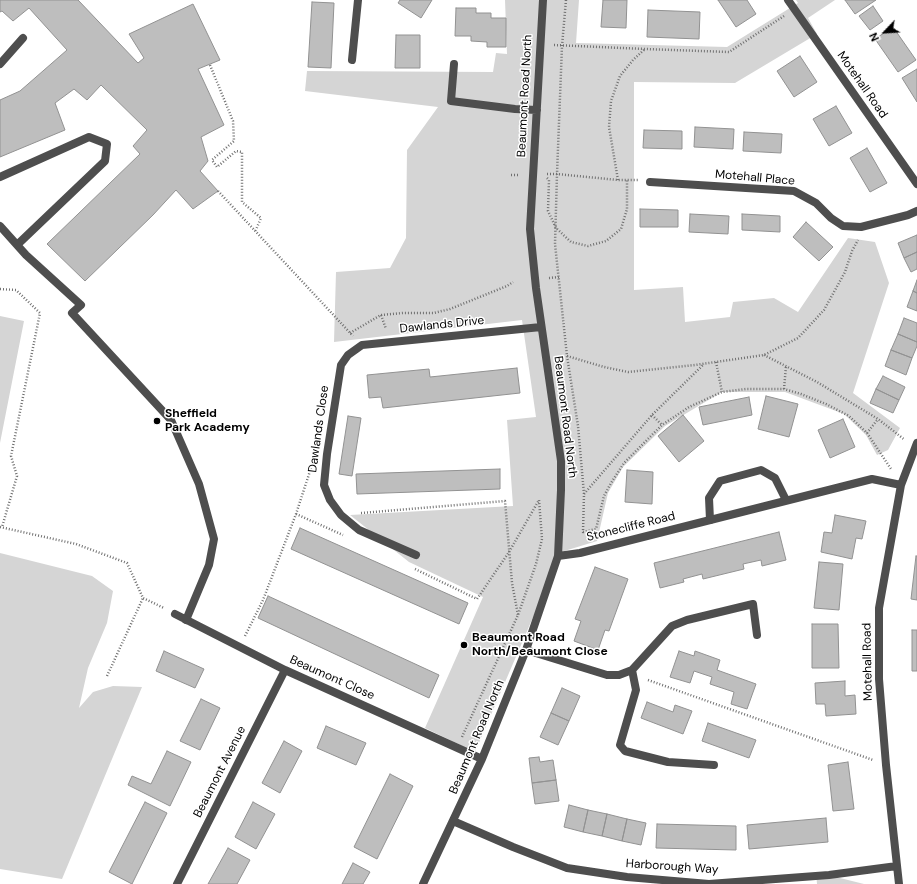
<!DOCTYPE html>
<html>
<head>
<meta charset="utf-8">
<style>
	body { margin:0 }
	#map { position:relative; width:917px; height:884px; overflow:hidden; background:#fff; font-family:"DM Sans",sans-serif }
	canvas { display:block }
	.north { position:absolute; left:865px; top:12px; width:40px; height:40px; -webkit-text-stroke:3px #fff; paint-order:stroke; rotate:245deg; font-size:11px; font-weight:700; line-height:16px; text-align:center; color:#000 }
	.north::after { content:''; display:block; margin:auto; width:14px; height:18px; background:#000; clip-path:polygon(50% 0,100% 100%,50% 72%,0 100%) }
</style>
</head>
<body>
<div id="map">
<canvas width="917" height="884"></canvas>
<div class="north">N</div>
</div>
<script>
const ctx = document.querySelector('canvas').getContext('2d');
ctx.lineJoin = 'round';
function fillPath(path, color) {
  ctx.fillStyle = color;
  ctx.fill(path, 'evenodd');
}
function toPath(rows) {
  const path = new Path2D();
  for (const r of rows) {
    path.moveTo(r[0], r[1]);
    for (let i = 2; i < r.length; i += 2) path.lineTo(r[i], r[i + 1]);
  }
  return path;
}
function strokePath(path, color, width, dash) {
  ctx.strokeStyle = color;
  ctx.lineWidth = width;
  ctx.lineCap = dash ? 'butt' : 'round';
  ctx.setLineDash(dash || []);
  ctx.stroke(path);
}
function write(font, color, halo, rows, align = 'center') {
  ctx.font = font + ' "DM Sans",sans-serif';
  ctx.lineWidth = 3;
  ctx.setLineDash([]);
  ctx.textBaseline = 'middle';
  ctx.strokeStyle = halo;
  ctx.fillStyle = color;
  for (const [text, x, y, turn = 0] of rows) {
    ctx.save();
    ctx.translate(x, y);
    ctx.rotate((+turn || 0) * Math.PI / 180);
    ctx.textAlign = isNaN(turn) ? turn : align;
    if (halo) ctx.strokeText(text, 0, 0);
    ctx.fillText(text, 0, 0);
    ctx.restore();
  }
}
fillPath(toPath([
	[505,0,579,0,576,43,727,47,798,3,796,0,835,0,808,18,817,34,735,83,634,82,634,290,683,287,685,322,730,317,733,302,774,298,798,312,848,238,875,242,889,283,853,393,900,428,888,450,877,455,866,435,844,414,785,392,722,392,665,426,623,467,608,493,597,541,561,552,475,752,425,728,483,597,409,562,350,515,513,506,507,420,536,417,522,320,334,342,336,272,390,268,406,238,407,150,438,107,305,91,307,71,493,72,496,53,507,54],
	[0,316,24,321,0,443],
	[0,553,92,576,113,591,107,623,88,668,79,708,93,692,113,686,142,687,62,879,0,869],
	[816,872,864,884,817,884]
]), '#d5d5d5');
const building = toPath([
	[0,0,78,0,138,63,144,58,129,34,193,4,220,60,198,69,224,125,201,137,208,161,200,171,218,191,193,209,176,190,153,215,85,281,47,244,140,154,133,146,147,130,101,85,87,100,74,89,55,103,65,130,0,157,0,100,20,91,67,50,29,8,13,21,2,11,0,12,0,0],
	[400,0,432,0,421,18,398,3,400,0],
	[603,0,627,0,626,28,601,27,603,0],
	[718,0,747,0,756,14,736,27,718,0],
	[845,0,876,0,855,14,845,0],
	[312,2,334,3,331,68,308,67,312,2],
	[873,6,883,21,870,30,859,16,873,6],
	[456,8,476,8,476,13,491,13,491,18,506,18,506,47,487,47,487,42,471,41,471,36,455,36,456,8],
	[648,10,700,12,699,39,647,37,648,10],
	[893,27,916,60,898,72,875,39,893,27],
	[396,35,420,35,420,68,395,68,396,35],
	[800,56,817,82,794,97,777,71,800,56],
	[917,69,917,102,902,78,917,69],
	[836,106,852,133,829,146,813,119,836,106],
	[695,127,734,129,733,149,694,147,695,127],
	[644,130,682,131,682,149,643,148,644,130],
	[744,132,782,134,781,153,743,151,744,132],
	[867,148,887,183,870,192,850,158,867,148],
	[640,209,678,210,678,227,640,227,640,209],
	[690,214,729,216,728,234,689,232,690,214],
	[742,214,780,216,780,232,742,230,742,214],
	[806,222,833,247,819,261,793,237,806,222],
	[917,235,917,252,904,258,898,243,917,235],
	[917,252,917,269,911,272,904,258,917,252],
	[917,280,917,293,913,291,917,280],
	[913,291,917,293,917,311,907,307,913,291],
	[904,318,917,323,917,342,898,334,904,318],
	[898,334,917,342,917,346,912,358,891,350,898,334],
	[891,350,912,358,906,375,885,366,891,350],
	[517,368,520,393,383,408,381,397,369,398,367,375,429,369,430,377,517,368],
	[883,376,905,387,899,400,876,389,883,376],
	[876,389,899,400,893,413,870,403,876,389],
	[766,396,798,404,789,437,758,429,766,396],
	[749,397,752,415,703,425,699,407,749,397],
	[683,415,704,441,679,462,658,436,683,415],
	[348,416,361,418,352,476,339,474,348,416],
	[843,419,855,447,830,458,818,430,843,419],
	[500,469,500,489,357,494,356,474,500,469],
	[627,470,653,472,652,504,625,502,627,470],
	[835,515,866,521,862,539,856,538,852,559,821,552,824,532,832,533,835,515],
	[300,528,468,603,459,624,291,549,300,528],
	[779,532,786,560,762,566,761,560,743,564,744,569,703,579,702,574,683,579,684,582,660,588,654,563,779,532],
	[916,556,917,556,917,600,911,599,916,556],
	[819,562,843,564,839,610,814,608,819,562],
	[595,567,628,579,609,631,605,630,598,650,574,641,581,621,575,619,595,567],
	[268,596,439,675,429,698,258,618,268,596],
	[812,624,838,624,839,668,812,668,812,624],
	[912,630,917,630,917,671,912,671,912,630],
	[164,651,204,669,195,688,156,671,164,651],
	[679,651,694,656,695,651,720,660,717,670,756,684,747,709,731,704,734,692,710,684,712,677,694,671,690,683,670,677,679,651],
	[845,681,845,696,855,695,856,714,826,716,825,704,816,704,815,683,845,681],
	[562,688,580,696,569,721,551,713,562,688],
	[201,699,220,708,200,750,180,741,201,699],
	[647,702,673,712,675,705,692,711,683,734,641,718,647,702],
	[551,713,569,721,558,745,540,737,551,713],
	[708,723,756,740,749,758,702,741,708,723],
	[326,726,366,743,356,765,317,748,326,726],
	[284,741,302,751,280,793,262,783,284,741],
	[167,751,191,762,170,806,128,785,132,776,151,784,167,751],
	[539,757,540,762,553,760,556,780,532,783,529,758,539,757],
	[848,762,854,809,833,811,828,765,848,762],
	[390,774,413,786,377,859,354,847,390,774],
	[556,780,559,801,535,804,532,783,556,780],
	[145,802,167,813,132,884,109,872,145,802],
	[253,802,275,814,256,849,235,837,253,802],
	[569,805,588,810,583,832,564,827,569,805],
	[588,810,607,814,602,836,583,832,588,810],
	[607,814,627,819,622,841,602,836,607,814],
	[826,818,828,842,749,849,747,825,826,818],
	[627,819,646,823,641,845,622,841,627,819],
	[657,824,736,826,736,850,656,848,657,824],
	[228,848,250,860,237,884,208,884,228,848],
	[353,863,370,872,363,884,342,884,353,863]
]);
fillPath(building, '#bebebe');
strokePath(building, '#929292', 1);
strokePath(toPath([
	[566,0,562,46,557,174,555,244,567,356,578,426,584,494,583,532,596,529,604,496,611,483,624,463,662,425,689,407,722,392,746,389,784,389,801,394,826,404,849,416,867,433,891,469],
	[554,45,645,49,729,52,784,16],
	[210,65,233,121,234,141,212,160,217,167,236,151,242,152,242,202,261,218,255,232],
	[547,174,557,174,618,180,638,180],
	[511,175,520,175],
	[547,178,549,180,548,211,556,228,571,242,588,246,606,241,621,229,627,209,627,179],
	[618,180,609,127,611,101,620,76,633,60,645,49],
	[218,191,353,336],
	[549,278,559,277],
	[0,289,16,290,40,313,11,456,17,476,2,527],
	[381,315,403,313,434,313,450,309,507,286,513,282],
	[350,333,381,315,386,329],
	[764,355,817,382,878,419,905,440],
	[567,356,604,367,628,372,695,365,764,355,798,338,824,310,845,272,852,251,858,240],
	[716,362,722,392],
	[784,389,786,366],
	[652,415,662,425],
	[867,433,878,419],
	[584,494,652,415,704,364],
	[361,513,505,501,512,583,518,615],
	[296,514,343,535],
	[0,527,76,544,127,563,143,598,164,608],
	[415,569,477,599,509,552,539,500],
	[245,636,263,600,296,514,311,468],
	[107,676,143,598],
	[648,680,873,760],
	[462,737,518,615,536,564,542,539,539,500]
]), '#707070', 2.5, [1, 2]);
strokePath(toPath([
	[0,64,23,38],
	[0,177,89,137,107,144,105,161,17,245],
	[0,226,26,255,81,305,72,313,171,420,199,484,214,539,209,565,186,620],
	[710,520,709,498,720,481,761,470,775,478,786,500]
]), '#4e4e4e', 8);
strokePath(toPath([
	[788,0,917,184],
	[352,60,358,0],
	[454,64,451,101,515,109,537,110],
	[650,182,794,191,816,203,831,218,843,226,861,227,908,215,917,211],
	[416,555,359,530,341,515,330,500,324,485,327,454,341,365,348,355,362,345,541,327],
	[558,556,580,553,872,479,901,485],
	[175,614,285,670,482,759],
	[526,650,607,675,619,675,632,670,672,626,687,620,753,604,757,635],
	[632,670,636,690,620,745,625,751,668,762,714,765],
	[453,821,513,847,567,868,627,877,709,884,829,875,897,866],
	[177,884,285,670],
	[423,884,482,759,526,650,558,556,561,490,561,461,536,288,530,229,543,0],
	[899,884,886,765,879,679,879,608,901,485,917,443]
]), '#4e4e4e', 8);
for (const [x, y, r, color] of [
	[157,421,4,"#000"],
	[464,645,4,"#000"]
]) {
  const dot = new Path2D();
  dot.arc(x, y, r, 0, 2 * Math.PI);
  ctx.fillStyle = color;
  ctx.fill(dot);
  strokePath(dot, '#fff', 1.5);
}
write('12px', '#000', '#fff', [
	["Motehall Road",862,85,55],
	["Beaumont Road North",525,96,-87],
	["Motehall Place",755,178,5],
	["Dawlands Drive",442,325,-6],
	["Beaumont Road North",565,417,83],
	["Dawlands Close",319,429,-82],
	["Stonecliffe Road",631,527,-14],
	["Motehall Road",868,662,-91],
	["Beaumont Close",332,678,24],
	["Beaumont Road North",477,737,-67],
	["Beaumont Avenue",220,772,-63],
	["Harborough Way",672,867,4]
]);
write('bold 12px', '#000', '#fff', [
	["Sheffield",165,414],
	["Park Academy",165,428],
	["Beaumont Road",472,638],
	["North/Beaumont Close",472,652]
], 'left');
</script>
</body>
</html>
